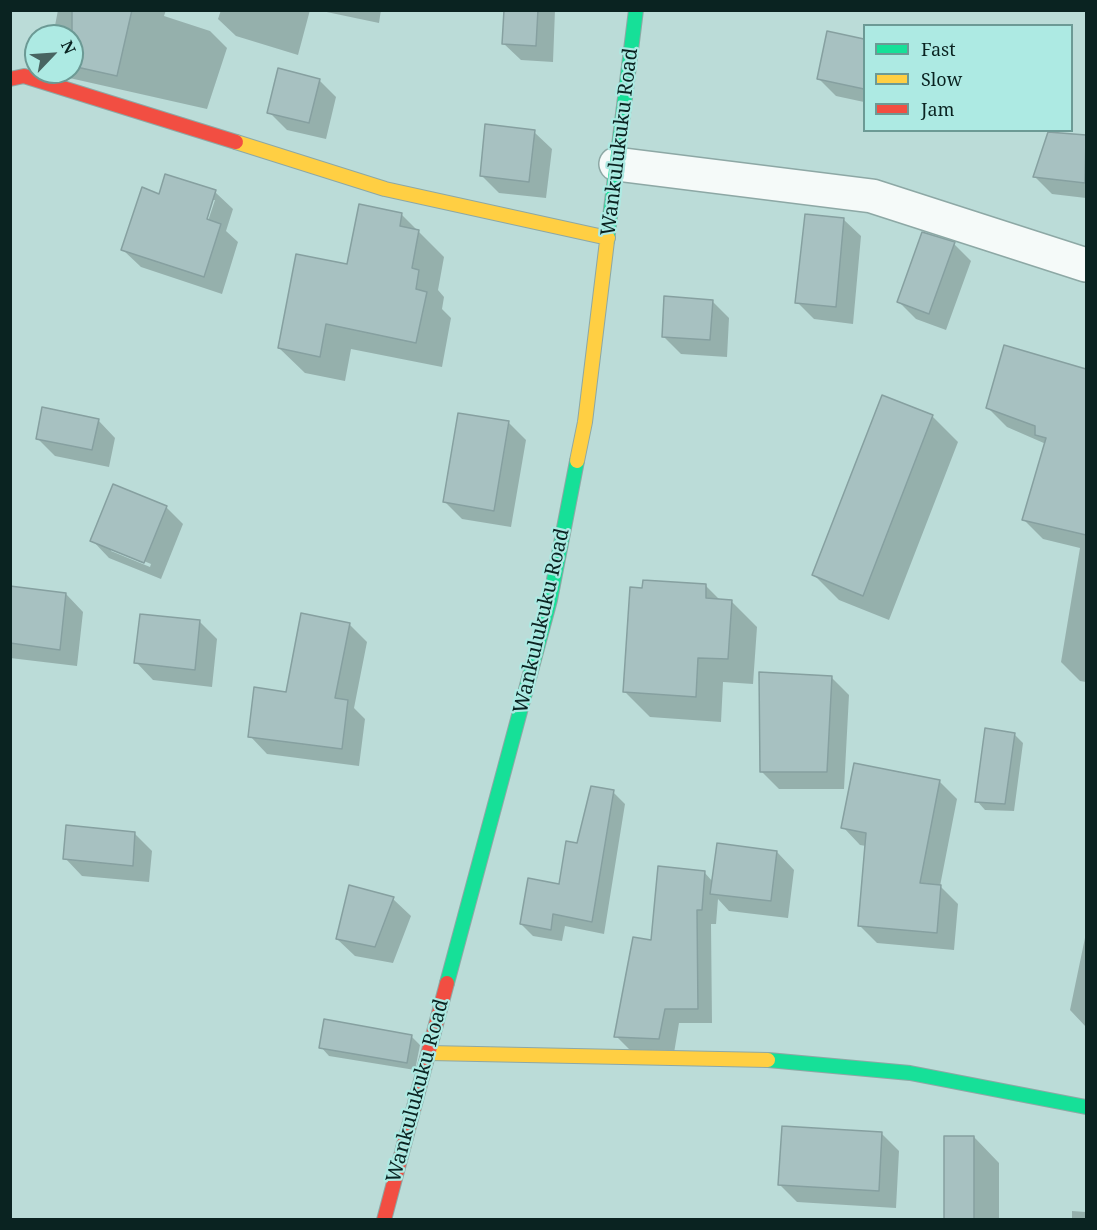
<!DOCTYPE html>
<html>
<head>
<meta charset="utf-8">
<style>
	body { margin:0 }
	#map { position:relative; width:1097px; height:1230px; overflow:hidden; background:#bbdcd8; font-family:"Noto Serif",serif }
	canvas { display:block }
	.frame { position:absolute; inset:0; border:12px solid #0a2321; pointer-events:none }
	.legend { position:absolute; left:863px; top:24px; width:210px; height:108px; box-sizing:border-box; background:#adeae3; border:2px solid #6c9a95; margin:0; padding:8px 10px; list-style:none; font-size:18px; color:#0a2321 }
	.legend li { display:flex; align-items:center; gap:12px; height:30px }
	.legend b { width:30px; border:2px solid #6c9a95 }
	.north { position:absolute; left:24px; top:24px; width:60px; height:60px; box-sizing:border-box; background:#adeae3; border:2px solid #6c9a95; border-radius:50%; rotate:65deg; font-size:16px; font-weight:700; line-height:24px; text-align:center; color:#0a2321 }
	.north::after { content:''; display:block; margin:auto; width:21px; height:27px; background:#486461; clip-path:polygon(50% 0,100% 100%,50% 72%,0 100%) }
</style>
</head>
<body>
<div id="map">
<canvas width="1097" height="1230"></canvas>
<div class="frame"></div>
<ul class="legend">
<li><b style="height:8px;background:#16e098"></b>Fast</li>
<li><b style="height:8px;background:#ffcf43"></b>Slow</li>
<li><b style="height:8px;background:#f24e42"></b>Jam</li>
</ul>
<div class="north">N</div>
</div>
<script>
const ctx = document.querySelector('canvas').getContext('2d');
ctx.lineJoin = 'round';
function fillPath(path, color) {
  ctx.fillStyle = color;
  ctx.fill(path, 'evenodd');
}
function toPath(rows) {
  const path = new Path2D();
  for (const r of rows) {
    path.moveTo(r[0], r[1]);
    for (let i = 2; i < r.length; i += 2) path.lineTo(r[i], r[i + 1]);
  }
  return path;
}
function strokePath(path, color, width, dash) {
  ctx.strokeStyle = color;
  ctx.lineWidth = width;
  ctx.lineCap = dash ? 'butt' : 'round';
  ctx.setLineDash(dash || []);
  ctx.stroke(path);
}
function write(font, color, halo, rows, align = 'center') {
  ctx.font = font + ' "Noto Serif",serif';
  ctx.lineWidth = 4.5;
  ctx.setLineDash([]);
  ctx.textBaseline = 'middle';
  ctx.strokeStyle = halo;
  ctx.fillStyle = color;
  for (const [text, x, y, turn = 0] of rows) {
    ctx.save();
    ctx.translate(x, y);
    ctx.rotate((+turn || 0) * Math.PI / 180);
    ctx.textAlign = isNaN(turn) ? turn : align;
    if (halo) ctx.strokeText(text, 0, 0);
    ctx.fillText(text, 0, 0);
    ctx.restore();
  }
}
fillPath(toPath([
	[58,10,166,10,164,16,210,31,227,48,207,109,65,77,60,72,72,72,72,36,53,36],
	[221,10,310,10,298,55,236,36,218,19],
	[317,10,381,10,379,23],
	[505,10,555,10,553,62,521,60,503,43],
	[828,33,864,41,864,102,836,96,819,79],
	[319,80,336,97,326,139,287,130,269,112],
	[534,132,552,149,546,198,499,193,481,175],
	[1049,134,1086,137,1086,198,1052,194,1034,176],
	[215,192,233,209,226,231,238,242,222,294,141,267,123,250,160,195],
	[211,200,215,200,206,227,203,226],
	[401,214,444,257,438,290,444,297,442,309,451,318,442,367,351,349,345,381,305,373,279,348,348,266],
	[843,219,861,236,853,324,814,319,797,302],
	[954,244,971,261,946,330,916,319,898,301],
	[712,301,729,318,727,357,681,354,663,336],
	[1005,347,1086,372,1086,682,1080,681,1061,662,1080,548,1043,539,1023,519,1046,444,1007,427,988,408],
	[883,397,932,416,958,442,889,620,839,600,814,575],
	[98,420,115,438,109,467,55,456,37,438],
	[508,422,526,440,511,527,462,519,445,502],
	[166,507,183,524,161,579,109,558,92,540],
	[111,547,151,564,150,567,111,551],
	[706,586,720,600,731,601,757,627,753,684,723,682,721,722,650,717,625,692],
	[10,588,66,594,83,612,77,666,10,658],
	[200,622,217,639,212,687,153,680,136,662],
	[349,624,367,642,354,708,365,719,359,766,267,754,250,736],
	[832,678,849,695,844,789,779,789,762,772],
	[1014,734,1023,743,1014,811,985,810,977,801],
	[855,764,940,782,957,799,940,886,958,904,954,950,877,943,859,925,866,846,860,845,843,827],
	[613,792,625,804,604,934,565,926,562,941,533,936,521,924,560,886,578,845],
	[135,834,152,851,149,882,82,876,65,858],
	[777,852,794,870,788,918,729,911,718,899,716,924,711,924,712,1023,679,1023,674,1053,631,1051,616,1036,653,941,704,872,713,882],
	[393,899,411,916,393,963,355,956,337,939],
	[1086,933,1086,1027,1070,1010],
	[411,1036,420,1045,415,1070,329,1056,321,1047],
	[882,1134,899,1151,896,1208,797,1202,780,1185],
	[974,1137,999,1163,999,1220,945,1220],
	[1086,1200,1086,1220,1072,1220,1072,1211,1086,1212]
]), '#0003');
const building = toPath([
	[72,10,132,10,117,76,72,66,72,10],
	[504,10,538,10,536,46,502,44,504,10],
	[827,31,864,39,864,89,817,79,827,31],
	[278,68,320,79,309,123,267,113,278,68],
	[485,124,535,130,529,182,480,176,485,124],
	[1048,132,1086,135,1085,183,1033,177,1048,132],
	[165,174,216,190,207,219,221,224,204,277,121,250,142,187,159,194,165,174],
	[359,204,402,213,400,226,419,230,412,268,419,270,416,289,427,292,416,343,326,324,320,357,278,348,296,254,347,264,359,204],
	[805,214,844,218,836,307,795,303,805,214],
	[922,232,955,242,929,314,897,302,922,232],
	[664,296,713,300,710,340,662,337,664,296],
	[1004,345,1086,369,1086,535,1022,520,1046,438,1035,435,1035,426,986,408,1004,345],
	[882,395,933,415,863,596,812,575,882,395],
	[42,407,99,419,92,450,36,439,42,407],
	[458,413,509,421,494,511,443,502,458,413],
	[113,484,167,506,144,563,90,541,113,484],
	[643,580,706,584,706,598,732,600,728,659,698,658,696,697,623,692,630,587,642,588,643,580],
	[10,586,66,593,60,650,10,643,10,586],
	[301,613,350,623,335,698,348,700,342,749,248,737,254,687,286,692,301,613],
	[140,614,200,620,195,670,134,663,140,614],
	[759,672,832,676,827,772,760,772,759,672],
	[985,728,1015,733,1005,804,975,802,985,728],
	[854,763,940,780,920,883,941,885,937,933,858,926,866,833,841,828,854,763],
	[591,786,614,790,592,922,553,914,551,930,520,924,528,878,559,884,566,841,577,843,591,786],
	[66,825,135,832,133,866,63,859,66,825],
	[717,843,777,851,771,901,710,894,717,843],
	[658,866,705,871,702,910,697,910,698,1009,665,1009,659,1039,614,1037,633,937,651,940,658,866],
	[349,885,394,897,375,947,336,939,349,885],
	[324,1019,412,1035,407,1063,319,1048,324,1019],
	[782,1126,882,1132,879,1191,778,1185,782,1126],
	[944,1136,974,1136,974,1220,944,1220,944,1136]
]);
fillPath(building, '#a7c1c1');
strokePath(building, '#86a0a0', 1.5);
const street = toPath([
	[616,164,872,196,1086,265]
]);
const fast = toPath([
	[607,241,636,10],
	[447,983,550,600,577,461],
	[768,1060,910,1073,1086,1107]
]);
const slow = toPath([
	[236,142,385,189,608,238],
	[577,461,585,422,607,241],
	[429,1053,768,1060]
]);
const jam = toPath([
	[10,79,24,76,236,142],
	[384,1220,447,983]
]);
strokePath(street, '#8da8a5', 36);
strokePath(fast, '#8da8a5', 16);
strokePath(slow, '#8da8a5', 16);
strokePath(jam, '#8da8a5', 16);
strokePath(street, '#f5faf9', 33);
strokePath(fast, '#16e098', 14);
strokePath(slow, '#ffcf43', 14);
strokePath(jam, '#f24e42', 14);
write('20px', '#0a2321', '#adeae3', [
	["Wankulukuku Road",620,142,-83],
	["Wankulukuku Road",542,621,-77],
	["Wankulukuku Road",418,1091,-75]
]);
</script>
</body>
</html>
